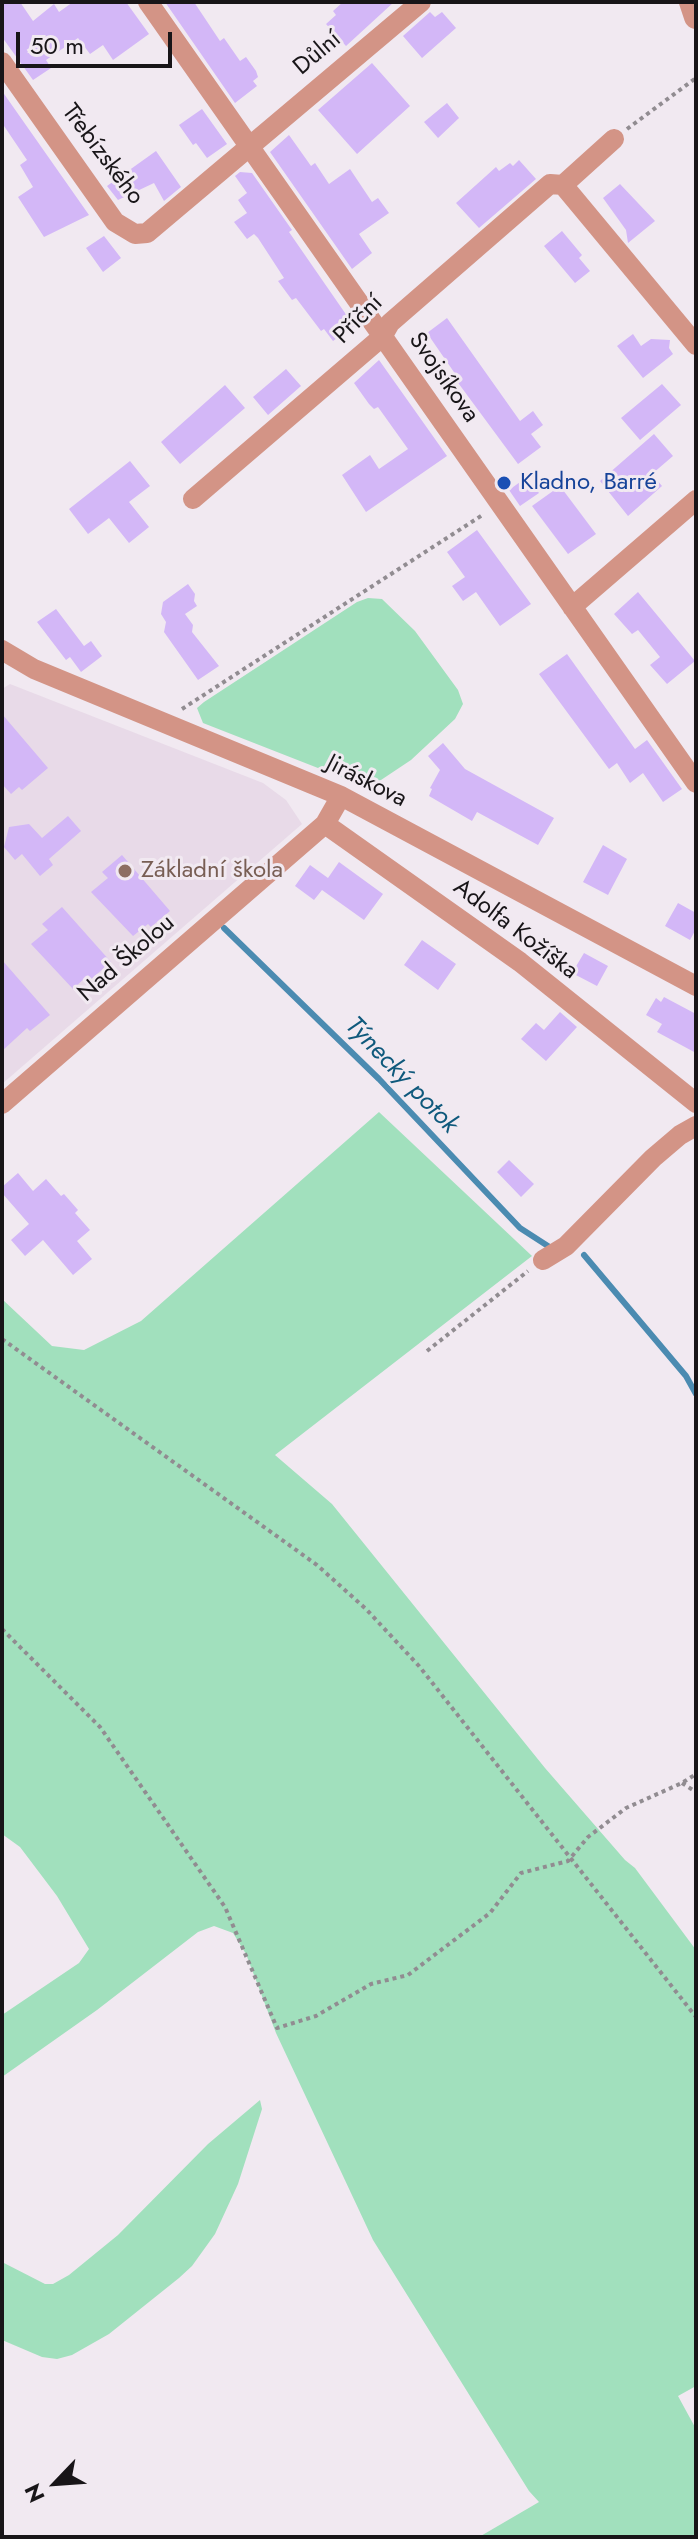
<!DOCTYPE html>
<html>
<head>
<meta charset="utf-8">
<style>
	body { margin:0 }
	#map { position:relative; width:698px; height:2539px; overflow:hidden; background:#f1e9f1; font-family:Jost,sans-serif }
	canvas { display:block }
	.frame { position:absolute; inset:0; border:4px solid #181518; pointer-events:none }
	.north { position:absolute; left:16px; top:2443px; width:80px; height:80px; -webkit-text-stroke:6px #f1e9f1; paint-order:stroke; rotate:245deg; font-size:22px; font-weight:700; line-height:32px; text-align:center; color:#181518 }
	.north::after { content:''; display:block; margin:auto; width:28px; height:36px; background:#181518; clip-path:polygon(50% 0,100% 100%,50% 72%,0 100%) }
	.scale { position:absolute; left:16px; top:32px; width:156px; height:36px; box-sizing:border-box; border:4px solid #181518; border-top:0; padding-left:10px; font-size:24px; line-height:28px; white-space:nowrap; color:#181518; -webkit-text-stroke:6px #f1e9f1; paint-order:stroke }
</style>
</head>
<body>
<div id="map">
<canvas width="698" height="2539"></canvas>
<div class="frame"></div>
<div class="north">N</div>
<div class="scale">50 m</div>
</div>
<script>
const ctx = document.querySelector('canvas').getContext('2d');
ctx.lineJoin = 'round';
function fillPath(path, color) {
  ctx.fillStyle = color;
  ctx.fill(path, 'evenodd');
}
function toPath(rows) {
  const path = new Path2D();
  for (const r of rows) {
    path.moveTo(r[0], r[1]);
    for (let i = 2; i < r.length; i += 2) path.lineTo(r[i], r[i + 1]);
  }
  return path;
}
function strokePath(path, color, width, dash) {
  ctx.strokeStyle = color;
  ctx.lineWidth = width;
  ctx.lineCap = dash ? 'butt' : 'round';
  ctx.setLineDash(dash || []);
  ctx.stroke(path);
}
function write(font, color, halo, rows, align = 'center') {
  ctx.font = font + ' Jost,sans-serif';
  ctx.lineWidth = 6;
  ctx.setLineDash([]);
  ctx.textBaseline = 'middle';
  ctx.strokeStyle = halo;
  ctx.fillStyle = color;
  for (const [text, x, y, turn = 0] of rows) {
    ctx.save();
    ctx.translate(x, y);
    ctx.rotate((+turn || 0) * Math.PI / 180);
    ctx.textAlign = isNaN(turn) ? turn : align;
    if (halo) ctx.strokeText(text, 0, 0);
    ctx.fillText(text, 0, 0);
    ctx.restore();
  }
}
fillPath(toPath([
	[10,684,263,783,286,800,302,824,2,1084,2,689]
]), '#e8dae8');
fillPath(toPath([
	[368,598,382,599,415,631,458,690,463,704,455,719,411,760,369,788,203,723,197,708,204,702,357,602],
	[379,1112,532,1256,275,1455,332,1504,545,1768,625,1860,635,1868,696,1950,696,2386,678,2396,696,2429,696,2537,479,2537,539,2502,529,2491,373,2240,276,2033,246,1954,233,1933,214,1926,198,1932,97,2010,2,2077,2,2015,79,1963,89,1949,57,1896,20,1847,2,1834,2,1299,52,1346,84,1350,141,1321],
	[260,2100,262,2109,238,2184,215,2234,192,2266,179,2278,109,2334,72,2355,57,2359,42,2357,2,2340,2,2262,45,2284,53,2284,69,2275,118,2235,208,2144]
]), '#a1e0bd');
strokePath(toPath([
	[224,928,379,1079,520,1228,551,1248],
	[584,1255,686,1376,696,1394]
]), '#4b8bb1', 6);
fillPath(toPath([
	[2,2,20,2,33,21,54,4,59,12,73,2,126,2,149,34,113,60,103,45,90,54,78,38,46,60,51,68,33,80,2,37],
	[165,2,194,2,220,41,224,38,240,61,246,57,256,71,258,77,253,81,257,86,235,103],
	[343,2,394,2,346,46,326,24,336,15,333,11],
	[430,12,435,17,442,12,456,28,422,58,403,36],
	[372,63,410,106,357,154,318,110],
	[2,91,89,215,44,237,18,197,33,187,20,165,27,160,2,123],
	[447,103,459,118,438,138,424,122],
	[202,109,227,144,207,158,196,143,193,145,179,125],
	[289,135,311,166,315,163,329,184,350,169,372,202,378,198,389,213,359,234,372,253,352,269,270,152],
	[156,151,181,187,164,201,154,183,118,200,107,186],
	[519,160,536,179,479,228,456,203,496,167,499,171,510,163,513,166],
	[240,172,252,173,292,230,289,232,354,326,333,341,324,329,321,331,296,298,292,300,278,281,284,278,258,238,254,234,247,239,234,222,247,213,238,200,247,193,235,176],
	[620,184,655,221,628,243,626,230,603,198],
	[562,231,582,255,579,258,590,271,575,283,544,246],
	[104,236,121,258,103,272,86,248],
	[447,318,520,421,533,411,543,425,531,434,541,447,518,464,456,380,458,378,427,333],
	[633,334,641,346,651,339,670,340,669,348,673,354,643,378,617,346],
	[379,360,447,456,366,512,342,475,370,455,379,469,408,449,378,407,374,409,369,404,354,383],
	[286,369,301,386,268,415,253,397],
	[662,384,681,405,640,440,621,418],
	[225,385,245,408,180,464,161,442],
	[654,434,673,456,652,474,662,486,628,516,600,481],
	[130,461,150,486,129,502,149,527,129,543,109,518,88,534,69,509],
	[527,477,539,493,520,506,509,490],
	[560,486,596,534,568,554,532,506],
	[477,530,531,604,500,626,476,592,463,601,452,586,465,577,447,552],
	[188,584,195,594,194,601,197,606,185,614,193,625,192,632,219,666,198,680,164,632,166,622,161,614,163,602],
	[638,592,695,661,667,684,650,665,660,657,638,630,632,634,614,614],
	[56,609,84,646,91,641,102,656,81,672,70,657,66,660,37,622],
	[567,654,635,749,647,740,682,789,663,802,643,773,630,783,617,763,609,769,539,674],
	[2,714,48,768,22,790,19,787,11,794,2,784],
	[443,743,465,769,554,818,538,845,477,812,472,821,429,796,432,789,430,788,440,770,428,756],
	[68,816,81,831,49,859,53,865,40,876,22,854,15,860,4,847,9,827,29,824,42,838],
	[603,845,627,859,608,895,583,882],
	[122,855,170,911,151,927,148,924,133,936,91,892,108,878,102,872],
	[339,862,383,894,364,920,322,890,314,900,295,886,310,865,328,878],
	[678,903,696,913,696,929,690,940,665,926],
	[62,907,111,962,90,980,87,976,73,989,31,944,48,930,42,924],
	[422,940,456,964,438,990,404,965],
	[584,953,608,966,597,986,572,973],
	[2,960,50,1015,30,1031,27,1028,2,1051],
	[664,997,696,1014,696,1053,657,1032,662,1024,646,1015,656,998,661,1002],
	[560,1012,577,1027,546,1061,521,1039,536,1023,544,1030],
	[509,1160,534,1184,521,1197,497,1172],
	[18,1173,33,1191,46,1179,61,1196,64,1194,78,1210,75,1213,90,1230,77,1241,92,1259,73,1275,43,1240,25,1256,11,1240,29,1224,2,1193,2,1187]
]), '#d3b7f7');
strokePath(toPath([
	[627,129,696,78],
	[182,709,484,514],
	[2,1339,317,1565,366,1609,419,1666,696,2017],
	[427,1351,528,1271],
	[2,1629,100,1727,225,1907,277,2028,316,2016,371,1984,408,1975,490,1913,521,1873,568,1861,588,1837,626,1808,682,1783,696,1774],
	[682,1783,696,1792]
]), '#918c91', 4, [4, 4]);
strokePath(toPath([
	[148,2,696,783],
	[2,62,115,222,135,234,147,233,421,2],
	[563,185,696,345],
	[193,499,382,337,390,323,550,184,563,185,614,139],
	[572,607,696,500],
	[2,650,34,669,341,796,696,986],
	[341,796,325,824,520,962,696,1103],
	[2,1104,325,824],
	[543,1260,566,1246,653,1158,680,1135,696,1126]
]), '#d39486', 20);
strokePath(toPath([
	[691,2,696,17]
]), '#d39486', 24);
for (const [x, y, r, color] of [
	[504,483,8,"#1a4fb4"],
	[125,871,8,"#8d6e63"]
]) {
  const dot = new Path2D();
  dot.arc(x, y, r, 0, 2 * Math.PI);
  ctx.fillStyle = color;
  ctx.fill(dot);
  strokePath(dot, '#f1e9f1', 3);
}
write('24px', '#181518', '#f1e9f1', [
	["Důlní",318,54,-40],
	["Třebízského",102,155,53],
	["Příční",359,320,-45],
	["Svojsíkova",443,378,55],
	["Jiráskova",366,782,27],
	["Adolfa Kožíška",515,930,37],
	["Nad Školou",127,959,-41]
]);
write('24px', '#164399', '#f1e9f1', [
	["Kladno, Barré",520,483]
], 'left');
write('24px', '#785e54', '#f1e9f1', [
	["Základní škola",141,871]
], 'left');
write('italic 26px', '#0f597c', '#f1e9f1', [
	["Týnecký potok",401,1076,46]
]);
</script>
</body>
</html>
